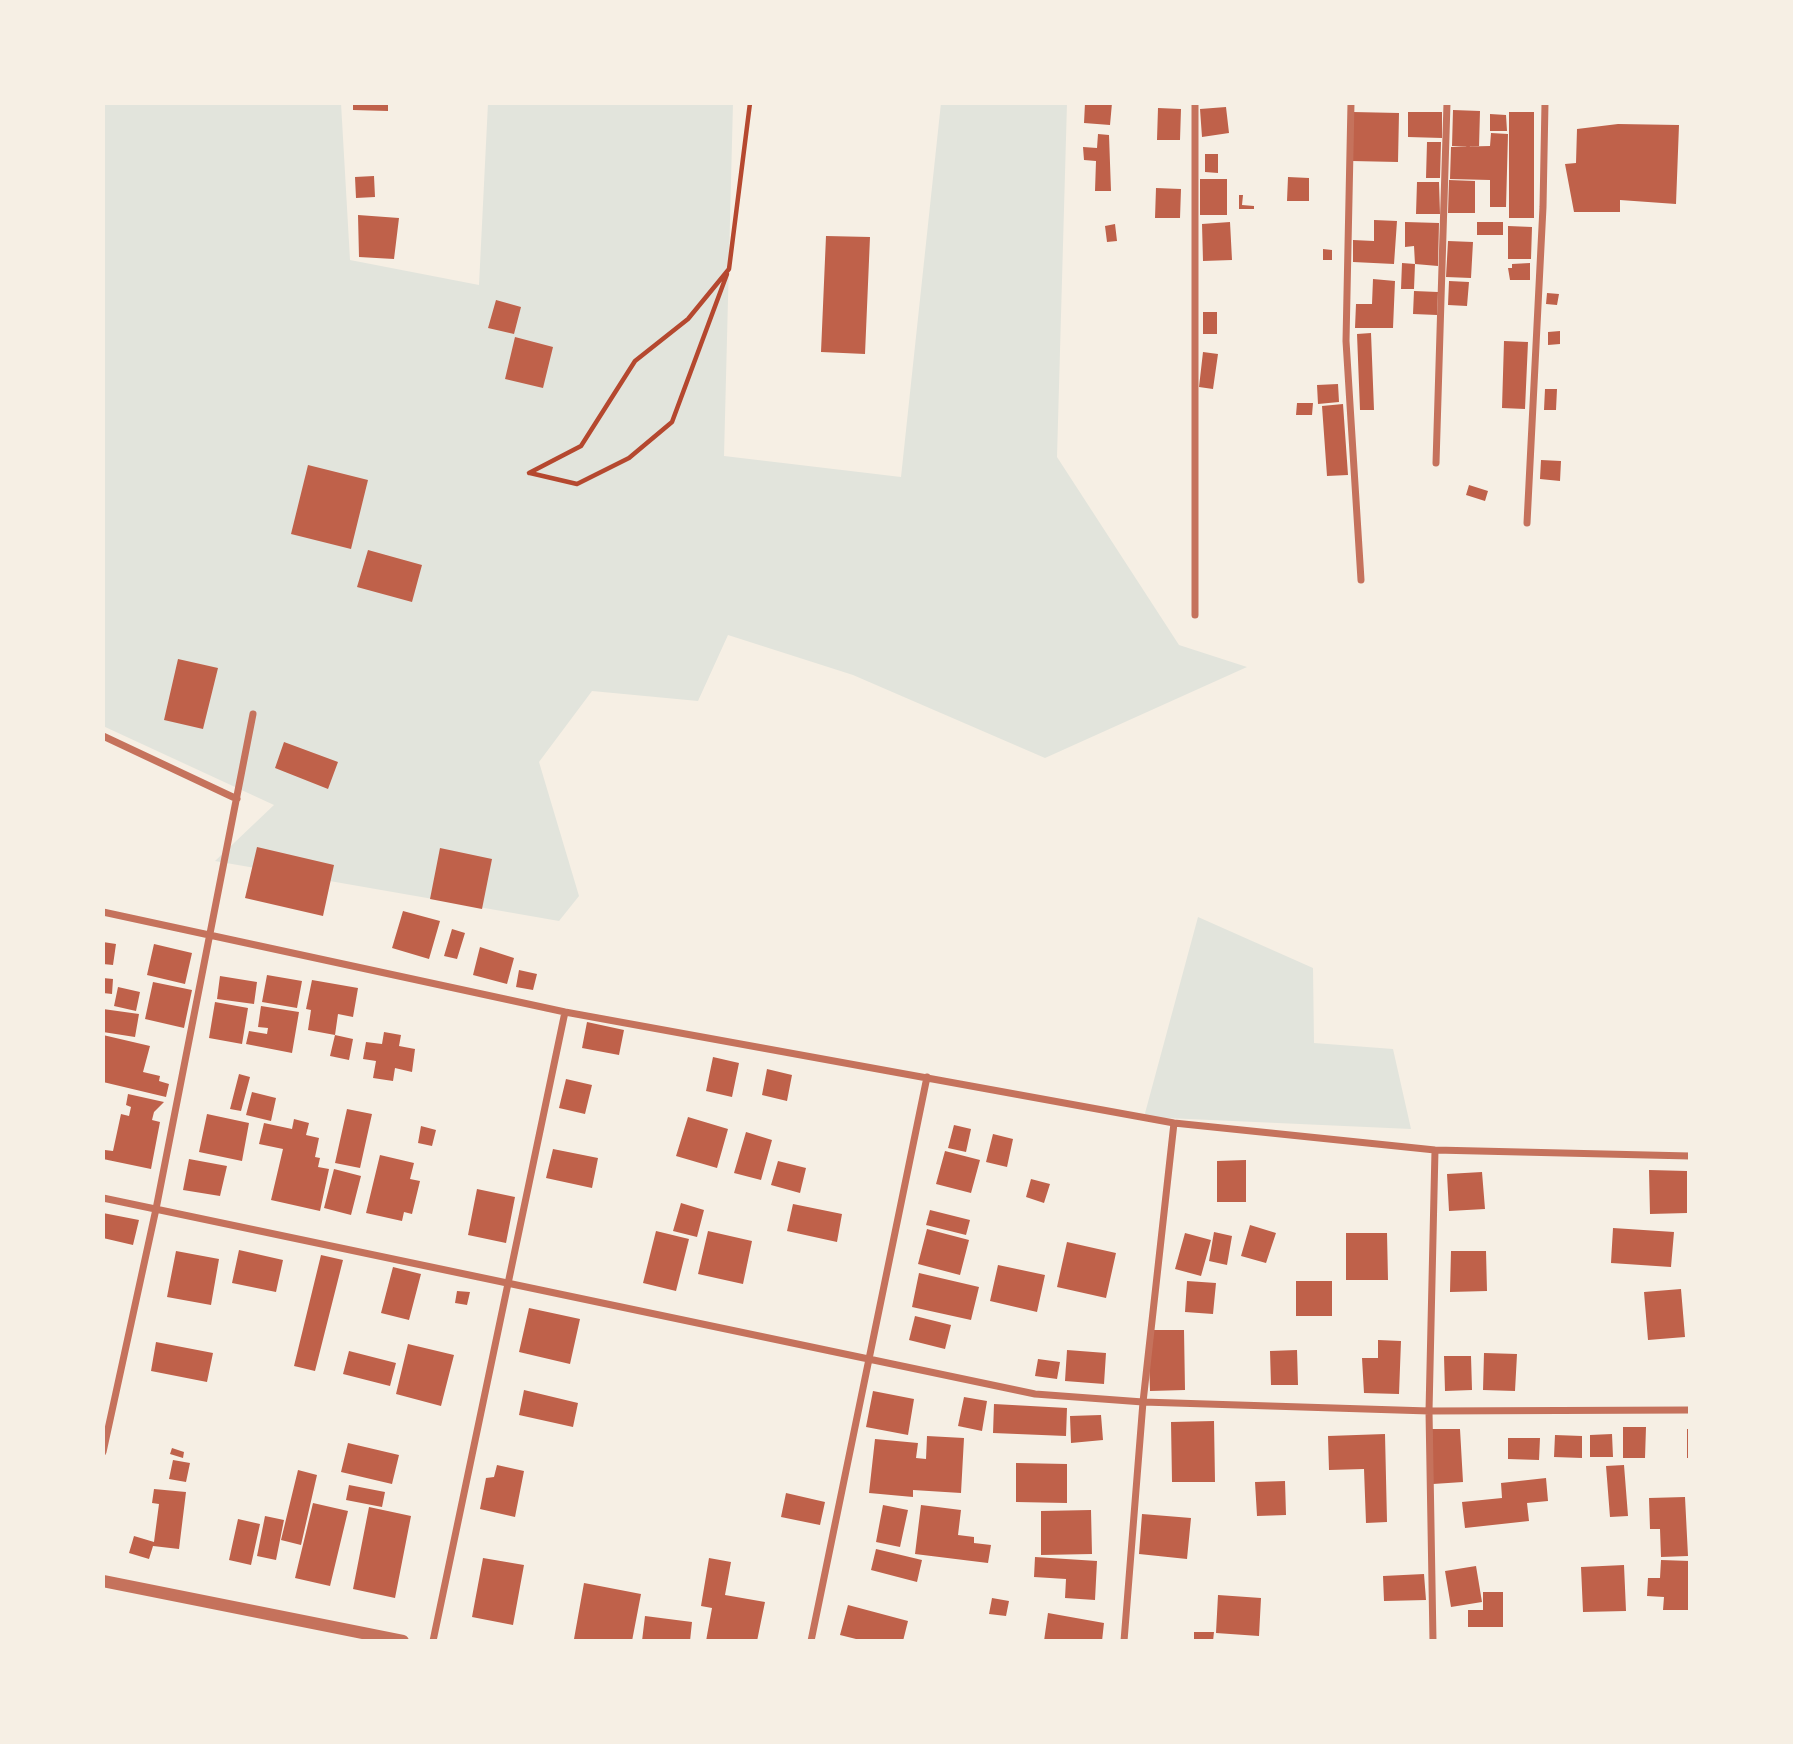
<!DOCTYPE html>
<html>
<head>
<meta charset="utf-8">
<style>
	body { margin:0 }
	#map { position:relative; width:1793px; height:1744px; overflow:hidden; background:#f6efe4; font-family:Cabin,sans-serif }
	canvas { display:block }
	.frame { position:absolute; inset:0; border:105px solid #f6efe4; pointer-events:none }
</style>
</head>
<body>
<div id="map">
<canvas width="1793" height="1744"></canvas>
<div class="frame"></div>
</div>
<script>
const ctx = document.querySelector('canvas').getContext('2d');
ctx.lineJoin = 'round';
function fillPath(path, color) {
  ctx.fillStyle = color;
  ctx.fill(path, 'evenodd');
}
function toPath(rows) {
  const path = new Path2D();
  for (const r of rows) {
    path.moveTo(r[0], r[1]);
    for (let i = 2; i < r.length; i += 2) path.lineTo(r[i], r[i + 1]);
  }
  return path;
}
function strokePath(path, color, width, dash) {
  ctx.strokeStyle = color;
  ctx.lineWidth = width;
  ctx.lineCap = dash ? 'butt' : 'round';
  ctx.setLineDash(dash || []);
  ctx.stroke(path);
}
fillPath(toPath([
	[103,103,341,103,350,260,479,285,488,103,733,103,724,456,901,477,941,103,1067,103,1057,457,1179,645,1247,667,1045,758,853,675,728,635,698,701,592,691,539,762,579,896,559,921,215,861,274,805,103,726],
	[1198,917,1313,968,1314,1043,1393,1049,1411,1129,1144,1117]
]), '#e2e4dc');
fillPath(toPath([
	[353,103,388,103,388,111,353,110],
	[1085,103,1112,103,1110,125,1084,123],
	[1226,107,1229,133,1202,137,1200,109],
	[1158,108,1181,109,1180,140,1157,140],
	[1453,110,1480,111,1479,147,1452,146],
	[1353,112,1399,113,1398,162,1352,161],
	[1408,112,1442,112,1442,138,1408,137],
	[1509,112,1534,112,1534,218,1509,218],
	[1490,114,1506,115,1507,131,1490,131],
	[1618,124,1679,125,1676,204,1620,200,1620,212,1574,212,1565,164,1576,163,1577,129],
	[1491,133,1508,134,1506,207,1490,207,1490,180,1450,179,1451,147,1490,146],
	[1098,134,1109,135,1111,191,1095,191,1096,161,1084,160,1083,147,1097,148],
	[1427,142,1441,142,1440,178,1426,178],
	[1205,154,1218,154,1218,173,1205,172],
	[374,176,375,197,356,198,355,177],
	[1288,177,1309,178,1309,201,1287,201],
	[1200,179,1227,179,1227,215,1200,215],
	[1449,180,1475,181,1475,213,1448,213],
	[1417,182,1439,182,1440,214,1416,214],
	[1156,188,1181,189,1180,218,1155,218],
	[1239,195,1243,195,1242,205,1254,206,1254,209,1239,209],
	[358,215,399,218,394,259,359,257],
	[1374,220,1397,221,1394,264,1353,262,1353,240,1374,241],
	[1230,222,1232,260,1203,261,1202,224],
	[1405,222,1439,223,1438,266,1415,264,1414,289,1401,289,1402,263,1415,264,1414,246,1405,247],
	[1477,222,1503,222,1503,235,1477,235],
	[1115,224,1117,241,1107,242,1105,226],
	[1508,226,1532,227,1531,259,1508,259],
	[826,236,870,237,865,354,821,352],
	[1448,241,1473,242,1471,278,1446,277],
	[1323,249,1332,250,1332,260,1323,260],
	[1530,263,1530,280,1510,280,1508,268,1512,268,1512,264],
	[1373,279,1395,281,1393,328,1355,328,1356,304,1372,304],
	[1449,281,1469,282,1467,306,1448,305],
	[1414,291,1438,292,1437,315,1413,314],
	[1547,293,1559,294,1557,305,1546,304],
	[496,300,521,307,514,334,488,328],
	[1203,312,1217,312,1217,334,1203,334],
	[1560,331,1560,344,1548,345,1548,332],
	[1371,333,1374,410,1360,410,1357,334],
	[515,337,553,347,543,388,505,379],
	[1504,341,1528,342,1525,409,1502,408],
	[1203,352,1218,354,1213,389,1199,387],
	[1338,384,1339,402,1318,404,1317,385],
	[1545,389,1557,389,1556,410,1544,410],
	[1297,403,1313,403,1312,415,1296,415],
	[1343,404,1348,475,1327,476,1322,406],
	[1541,460,1561,461,1560,481,1540,479],
	[308,465,368,480,351,549,291,534],
	[1469,485,1488,491,1485,501,1466,495],
	[368,550,422,565,412,602,357,587],
	[178,659,218,668,203,729,164,720],
	[284,742,338,762,328,789,275,768],
	[257,847,334,865,323,916,245,898],
	[440,848,492,859,482,909,430,899],
	[403,911,440,921,429,959,392,948],
	[452,929,465,933,457,959,444,956],
	[103,942,116,944,113,965,103,964],
	[154,944,192,953,185,984,147,975],
	[480,947,514,958,507,984,473,975],
	[519,970,537,974,533,990,516,987],
	[267,975,302,981,297,1008,262,1002],
	[220,976,257,982,254,1004,217,999],
	[103,978,113,979,112,994,103,993],
	[312,980,358,988,353,1017,338,1014,335,1035,308,1030,311,1010,306,1009],
	[153,982,192,990,184,1028,145,1019],
	[118,987,140,992,136,1011,114,1006],
	[215,1002,248,1008,242,1044,209,1038],
	[261,1006,299,1012,292,1053,246,1044,249,1031,267,1034,268,1028,258,1027],
	[103,1009,139,1014,135,1037,103,1032],
	[587,1022,624,1030,619,1055,582,1048],
	[384,1032,401,1035,399,1046,415,1049,412,1072,395,1068,393,1081,373,1078,376,1061,363,1059,366,1042,382,1044],
	[103,1035,150,1046,143,1072,160,1076,159,1081,169,1084,166,1097,103,1082],
	[335,1035,353,1039,349,1060,330,1056],
	[713,1057,739,1063,732,1097,706,1091],
	[767,1069,792,1075,787,1101,762,1095],
	[239,1074,250,1077,241,1111,230,1109],
	[566,1079,592,1085,585,1114,559,1108],
	[252,1092,276,1098,271,1121,246,1115],
	[128,1094,164,1102,154,1112,152,1120,160,1122,151,1169,103,1159,105,1150,113,1151,121,1114,129,1116,131,1107,126,1105],
	[347,1109,372,1114,360,1168,335,1163],
	[207,1114,249,1123,242,1161,199,1152],
	[688,1117,728,1129,717,1168,676,1156],
	[294,1119,309,1123,306,1135,319,1138,315,1157,320,1158,318,1167,329,1169,320,1211,271,1200,283,1149,259,1144,264,1123,292,1129],
	[954,1125,971,1129,966,1152,948,1148],
	[421,1126,436,1130,432,1146,418,1143],
	[746,1132,772,1140,761,1180,734,1173],
	[993,1134,1013,1139,1007,1167,986,1162],
	[553,1149,598,1158,592,1188,546,1178],
	[945,1151,980,1160,971,1193,936,1184],
	[380,1155,414,1163,410,1179,420,1181,412,1214,404,1212,402,1221,366,1213],
	[189,1159,227,1166,220,1196,183,1190],
	[1246,1160,1246,1202,1217,1202,1217,1161],
	[778,1161,806,1168,800,1193,771,1185],
	[334,1169,361,1176,351,1215,324,1208],
	[1649,1170,1687,1171,1687,1213,1650,1214],
	[1482,1172,1485,1209,1449,1211,1447,1174],
	[1031,1179,1050,1184,1044,1203,1026,1197],
	[477,1189,515,1197,506,1243,468,1235],
	[681,1203,704,1210,697,1237,673,1231],
	[793,1204,842,1214,837,1242,787,1231],
	[930,1210,970,1220,966,1235,926,1225],
	[103,1213,139,1220,133,1245,103,1238],
	[1250,1225,1276,1233,1266,1263,1241,1256],
	[1613,1228,1674,1232,1671,1267,1611,1263],
	[927,1229,969,1240,960,1275,918,1264],
	[656,1231,689,1239,676,1291,643,1283],
	[708,1231,752,1241,743,1284,698,1274],
	[1214,1232,1232,1236,1227,1265,1209,1261],
	[1185,1233,1211,1240,1201,1276,1175,1269],
	[1346,1233,1387,1233,1388,1280,1346,1280],
	[1067,1242,1116,1253,1106,1298,1057,1287],
	[239,1250,283,1260,276,1292,232,1283],
	[176,1251,219,1259,211,1305,167,1297],
	[1451,1251,1486,1251,1487,1291,1450,1292],
	[321,1255,343,1260,315,1371,294,1366],
	[998,1265,1045,1275,1037,1312,990,1301],
	[393,1267,421,1274,409,1320,381,1313],
	[919,1273,979,1287,971,1320,912,1307],
	[1187,1281,1216,1283,1213,1314,1185,1312],
	[1296,1281,1332,1281,1332,1316,1296,1316],
	[1681,1289,1685,1337,1648,1340,1644,1292],
	[457,1291,470,1292,467,1305,455,1303],
	[529,1308,580,1319,570,1364,519,1352],
	[915,1316,951,1325,945,1349,909,1340],
	[1148,1330,1184,1330,1185,1390,1150,1391],
	[1378,1340,1401,1341,1399,1394,1364,1393,1362,1358,1378,1358],
	[156,1342,213,1353,207,1382,151,1371],
	[408,1344,454,1355,441,1406,396,1394],
	[1067,1350,1106,1353,1104,1384,1065,1381],
	[1297,1350,1298,1385,1271,1385,1270,1351],
	[349,1351,396,1363,390,1386,343,1374],
	[1484,1353,1517,1354,1515,1391,1483,1390],
	[1444,1356,1471,1356,1472,1390,1445,1391],
	[1038,1359,1060,1362,1057,1379,1035,1376],
	[524,1390,578,1403,573,1427,519,1415],
	[873,1391,914,1399,908,1435,866,1427],
	[964,1397,987,1401,982,1431,958,1426],
	[994,1404,1067,1408,1066,1436,993,1433],
	[1101,1415,1103,1440,1071,1443,1070,1416],
	[1214,1421,1215,1482,1172,1482,1171,1422],
	[1623,1427,1646,1427,1645,1458,1623,1458],
	[1432,1429,1460,1429,1463,1482,1433,1484],
	[1687,1429,1690,1429,1690,1458,1687,1458],
	[1385,1434,1387,1522,1366,1523,1364,1469,1329,1470,1328,1436],
	[1612,1434,1613,1457,1590,1457,1590,1435],
	[1555,1435,1582,1436,1582,1458,1554,1457],
	[927,1436,964,1438,961,1493,913,1490,913,1497,869,1493,875,1439,918,1443,916,1458,926,1459],
	[1508,1438,1540,1438,1539,1460,1508,1459],
	[348,1443,399,1455,392,1484,341,1472],
	[172,1448,184,1452,183,1458,170,1454],
	[173,1460,190,1463,186,1482,169,1479],
	[1016,1463,1067,1464,1067,1503,1016,1502],
	[497,1465,524,1471,515,1517,480,1509,486,1478,494,1477],
	[1624,1465,1628,1516,1610,1517,1606,1466],
	[298,1470,317,1475,301,1545,281,1540],
	[1546,1478,1548,1501,1527,1503,1529,1521,1465,1528,1462,1502,1502,1498,1501,1483],
	[1285,1481,1286,1515,1257,1516,1255,1482],
	[349,1485,385,1492,382,1507,346,1500],
	[154,1489,186,1492,179,1549,153,1546,149,1559,129,1553,134,1536,154,1542,159,1504,152,1503],
	[786,1493,825,1502,820,1525,781,1517],
	[1685,1497,1688,1556,1661,1557,1660,1529,1650,1529,1649,1498],
	[313,1503,348,1511,330,1586,295,1578],
	[883,1505,908,1510,900,1547,876,1542],
	[921,1505,961,1510,958,1535,974,1537,974,1543,991,1545,988,1563,915,1554],
	[369,1507,411,1516,395,1598,353,1589],
	[1091,1510,1092,1554,1041,1555,1041,1511],
	[1142,1514,1191,1518,1187,1559,1139,1554],
	[265,1516,284,1520,276,1560,257,1556],
	[238,1519,260,1524,251,1565,229,1560],
	[876,1549,922,1560,917,1582,871,1570],
	[1035,1557,1097,1561,1095,1600,1065,1598,1066,1579,1034,1577],
	[483,1558,524,1565,513,1625,472,1617],
	[709,1558,731,1562,725,1595,765,1602,757,1641,706,1641,712,1608,701,1606],
	[1661,1560,1690,1561,1690,1610,1663,1610,1664,1597,1647,1596,1648,1578,1660,1578],
	[1624,1565,1626,1611,1583,1612,1581,1567],
	[1476,1566,1482,1602,1451,1607,1445,1571],
	[1424,1574,1426,1600,1384,1601,1383,1576],
	[584,1583,641,1594,632,1641,574,1639],
	[1483,1592,1503,1592,1503,1627,1468,1627,1468,1610,1483,1610],
	[1218,1595,1261,1598,1259,1636,1216,1633],
	[992,1598,1009,1601,1006,1616,989,1614],
	[848,1605,908,1621,903,1641,864,1641,840,1635],
	[1048,1613,1104,1623,1102,1641,1044,1641],
	[645,1616,692,1622,690,1641,642,1641],
	[1194,1632,1214,1632,1213,1641,1194,1641]
]), '#bf614a');
strokePath(toPath([
	[529,473,581,446,635,361,688,319,729,269,750,103],
	[530,473,577,484,629,458,672,422,727,274]
]), '#b5482f', 4.5);
strokePath(toPath([
	[1351,103,1346,341,1361,580],
	[1436,463,1447,103],
	[1527,523,1543,207,1545,103],
	[1195,615,1195,103],
	[103,736,237,799],
	[103,912,565,1012,1174,1123,1435,1150,1690,1156],
	[103,1198,1035,1394,1143,1402,1429,1411,1690,1410],
	[103,1452,156,1209,253,714],
	[433,1641,565,1012],
	[811,1641,927,1077],
	[1124,1641,1143,1402,1174,1123],
	[1433,1641,1429,1411,1435,1150]
]), '#c5725c', 7);
strokePath(toPath([
	[103,1581,403,1641]
]), '#c5725c', 12);
</script>
</body>
</html>
